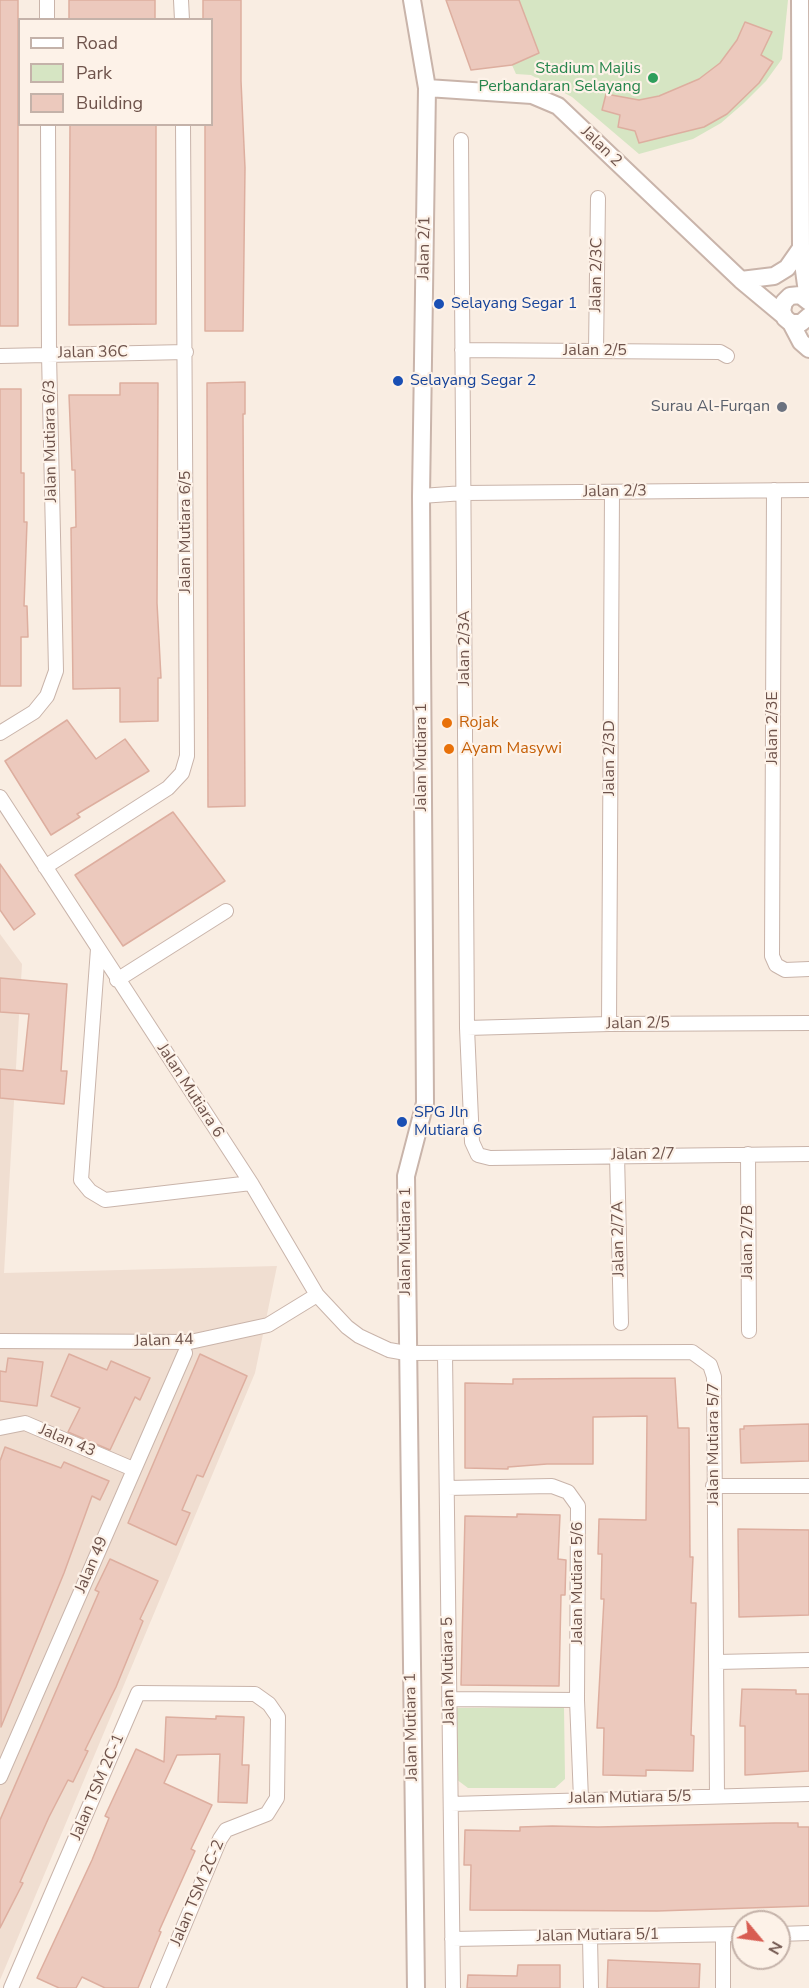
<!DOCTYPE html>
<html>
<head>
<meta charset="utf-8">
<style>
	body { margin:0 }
	#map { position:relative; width:809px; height:1988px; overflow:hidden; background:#f9ede2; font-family:"Nunito Sans",sans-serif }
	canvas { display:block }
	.legend { position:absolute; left:18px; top:18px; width:195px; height:108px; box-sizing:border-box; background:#fdf2e8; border:2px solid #c4b2a9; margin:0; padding:8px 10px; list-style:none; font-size:18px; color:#6e534b }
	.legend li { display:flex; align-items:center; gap:12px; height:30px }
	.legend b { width:30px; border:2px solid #c4b2a9 }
	.north { position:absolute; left:731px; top:1910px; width:60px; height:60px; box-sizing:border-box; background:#fdf2e8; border:2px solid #c4b2a9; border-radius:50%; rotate:119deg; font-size:16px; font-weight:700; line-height:24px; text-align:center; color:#6e534b }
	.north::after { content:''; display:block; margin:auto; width:21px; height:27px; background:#d85d52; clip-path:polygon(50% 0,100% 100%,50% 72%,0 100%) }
</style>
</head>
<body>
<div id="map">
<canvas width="809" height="1988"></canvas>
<ul class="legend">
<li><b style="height:8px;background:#fff"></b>Road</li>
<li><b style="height:16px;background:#d6e5c3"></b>Park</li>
<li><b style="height:16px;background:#ecc9bd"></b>Building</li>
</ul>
<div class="north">N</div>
</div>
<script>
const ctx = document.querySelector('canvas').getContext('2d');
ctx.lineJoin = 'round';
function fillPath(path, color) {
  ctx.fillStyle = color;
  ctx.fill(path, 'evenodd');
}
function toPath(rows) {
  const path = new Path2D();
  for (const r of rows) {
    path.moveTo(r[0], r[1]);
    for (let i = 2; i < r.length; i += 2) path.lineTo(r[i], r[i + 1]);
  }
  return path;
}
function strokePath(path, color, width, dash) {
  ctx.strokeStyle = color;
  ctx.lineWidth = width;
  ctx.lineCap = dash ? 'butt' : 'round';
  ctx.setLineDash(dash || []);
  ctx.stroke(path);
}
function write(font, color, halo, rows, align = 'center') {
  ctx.font = font + ' "Nunito Sans",sans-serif';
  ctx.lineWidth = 4.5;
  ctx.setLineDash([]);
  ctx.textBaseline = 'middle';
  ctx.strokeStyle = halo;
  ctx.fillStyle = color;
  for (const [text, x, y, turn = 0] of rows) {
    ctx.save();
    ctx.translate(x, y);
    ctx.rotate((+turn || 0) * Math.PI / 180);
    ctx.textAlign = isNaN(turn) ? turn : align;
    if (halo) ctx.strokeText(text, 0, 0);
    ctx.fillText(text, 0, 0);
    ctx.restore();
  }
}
fillPath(toPath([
	[0,934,22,964,4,1273,277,1266,255,1373,0,1980]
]), '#f0ded1');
fillPath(toPath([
	[446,0,788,0,782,59,766,81,744,103,721,123,693,139,639,154,572,97,531,75,516,74,512,65,471,70],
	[564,1707,565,1779,555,1788,468,1788,456,1779,457,1708]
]), '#d6e5c3');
const building = toPath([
	[0,0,18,0,18,326,0,326,0,0],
	[69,0,155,0,155,20,69,20,69,0],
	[203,0,241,0,241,81,245,168,243,331,205,331,205,125,212,125,212,20,203,20,203,0],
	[446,0,519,0,539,53,512,65,471,70,446,0],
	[745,22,772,32,761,55,773,62,759,83,727,114,704,127,639,143,635,131,618,127,620,115,602,110,606,94,639,100,659,96,699,79,720,63,737,40,745,22],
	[70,124,156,124,156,324,69,325,70,124],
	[245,382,245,414,243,414,245,806,208,807,207,383,245,382],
	[120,383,158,383,157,603,161,678,158,678,158,721,120,722,120,688,73,689,71,528,76,527,75,470,72,470,69,395,120,395,120,383],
	[0,389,21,389,21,473,24,473,24,522,27,522,24,606,27,606,28,637,21,637,21,686,0,686,0,389],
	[67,720,96,759,125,739,149,771,77,814,80,817,51,835,5,761,67,720],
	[173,812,225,881,123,946,75,875,173,812],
	[0,864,35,914,14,930,0,910,0,864],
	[0,978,67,984,61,1071,67,1071,64,1104,0,1098,0,1069,23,1071,29,1014,0,1012,0,978],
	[69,1354,107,1370,111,1361,150,1378,140,1400,135,1397,110,1450,68,1432,80,1408,51,1396,69,1354],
	[200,1354,247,1376,203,1477,197,1475,182,1510,190,1513,176,1545,128,1523,200,1354],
	[8,1358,43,1362,37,1406,0,1401,0,1371,6,1372,8,1358],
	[675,1378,678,1428,689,1428,690,1557,693,1557,691,1603,696,1603,691,1735,694,1736,693,1771,646,1770,646,1776,603,1775,604,1728,597,1728,604,1599,601,1599,602,1554,598,1554,599,1519,646,1520,647,1416,593,1417,593,1464,547,1464,508,1467,508,1469,465,1468,465,1383,513,1384,513,1379,675,1378],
	[809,1424,809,1461,741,1463,740,1429,744,1429,744,1426,809,1424],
	[5,1447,61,1468,64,1462,109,1481,100,1500,92,1496,64,1573,1,1727,0,1461,5,1447],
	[517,1514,560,1515,558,1559,566,1560,565,1595,561,1595,559,1686,461,1685,465,1516,517,1517,517,1514],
	[738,1529,809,1530,809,1615,739,1617,738,1529],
	[110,1559,158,1581,140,1619,143,1621,116,1687,85,1750,88,1751,73,1782,68,1780,49,1817,20,1882,23,1883,0,1928,0,1820,99,1592,95,1590,110,1559],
	[742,1689,796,1690,796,1694,809,1694,809,1771,745,1775,745,1726,740,1726,742,1689],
	[216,1716,244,1717,242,1765,249,1765,247,1803,218,1802,220,1754,177,1755,164,1783,212,1805,191,1849,195,1851,159,1931,161,1932,138,1988,105,1988,82,1977,76,1988,59,1988,37,1978,92,1860,109,1818,105,1816,136,1749,164,1762,166,1717,216,1719,216,1716],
	[775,1823,798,1823,798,1827,809,1827,809,1906,657,1911,470,1910,471,1865,464,1865,465,1830,520,1831,520,1827,552,1826,598,1827,775,1823],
	[608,1960,700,1964,699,1988,607,1988,608,1960],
	[518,1965,560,1965,560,1988,467,1988,468,1975,517,1976,518,1965]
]);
fillPath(building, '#ecc9bd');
strokePath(building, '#ddae9f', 1.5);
const minor = toPath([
	[47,0,47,20],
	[181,0,182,20],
	[461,140,467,1028,472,1142,478,1155,490,1158,809,1154],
	[462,350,720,352,727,356],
	[596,351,598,198],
	[0,356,186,352],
	[774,490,772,956,776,965,785,970,809,969],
	[421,496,464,493,809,490],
	[0,733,34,712,47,696,56,671,49,354,48,124],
	[0,797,251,1183,317,1295,347,1327,359,1336,389,1350,406,1353,692,1352,710,1365,714,1377,717,1796],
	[45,867,168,788,182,773,187,756,183,124],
	[98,949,81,1180,90,1191,105,1200,251,1183],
	[117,980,226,911],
	[609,1024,612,492],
	[467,1028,609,1024,809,1023],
	[748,1154,749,1331],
	[617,1155,621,1323],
	[0,1341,190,1342,268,1325,317,1295],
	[445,1354,453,1988],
	[0,1428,25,1423,133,1469],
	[713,1486,809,1486],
	[447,1488,552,1486,568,1492,578,1506,577,1700,581,1799],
	[717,1662,809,1660],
	[449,1699,577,1700],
	[0,1777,185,1353],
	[451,1804,809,1794],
	[779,1934,809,1933],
	[723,1935,723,1988],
	[590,1937,591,1988],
	[452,1939,743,1934],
	[11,1988,138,1693,255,1694,269,1704,278,1717,277,1798,267,1814,226,1830,220,1839,158,1988]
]);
const tertiary = toPath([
	[412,0,427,88,421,496,425,1103,406,1176,416,1988],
	[800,0,801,248,808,300],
	[427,88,532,95,558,106,741,280,783,315],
	[741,280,774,276,787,268,801,248],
	[809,302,800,295,790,296,784,302,782,311,785,318,791,323,801,323,809,316],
	[791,323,801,342,809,349]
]);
strokePath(minor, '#c9b4aa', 16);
strokePath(tertiary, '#c9b4aa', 20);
strokePath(minor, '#fff', 14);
strokePath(tertiary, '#fff', 16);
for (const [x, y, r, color] of [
	[653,78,6,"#2e9e5b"],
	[439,304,6,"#1a4fb4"],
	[398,381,6,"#1a4fb4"],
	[782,407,6,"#6b7280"],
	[447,723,6,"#e8710a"],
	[449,749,6,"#e8710a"],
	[402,1122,6,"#1a4fb4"]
]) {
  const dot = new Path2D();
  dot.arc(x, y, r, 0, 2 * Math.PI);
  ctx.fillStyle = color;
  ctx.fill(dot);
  strokePath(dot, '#fdf2e8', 2);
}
write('16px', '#27864d', '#fdf2e8', [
	["Stadium Majlis",641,69],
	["Perbandaran Selayang",641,87]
], 'right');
write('16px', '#6e534b', '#fdf2e8', [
	["Jalan 2",601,147,44],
	["Jalan 2/1",425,248,-89],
	["Jalan 2/3C",597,275,-89],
	["Jalan 2/5",595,351],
	["Jalan 36C",93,353,-1],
	["Jalan Mutiara 6/3",51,441,-91],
	["Jalan 2/3",615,492,-1],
	["Jalan Mutiara 6/5",186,532,-90],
	["Jalan 2/3A",465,648,-90],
	["Jalan 2/3E",773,728,-90],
	["Jalan Mutiara 1",422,757,-90],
	["Jalan 2/3D",610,758,-90],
	["Jalan 2/5",638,1024,-1],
	["Jalan Mutiara 6",190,1091,57],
	["Jalan 2/7",643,1155,-1],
	["Jalan 2/7A",619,1239,-91],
	["Jalan Mutiara 1",406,1241,-90],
	["Jalan 2/7B",748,1242,-90],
	["Jalan 44",164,1341,-2],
	["Jalan 43",67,1441,23],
	["Jalan Mutiara 5/7",714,1444,-90],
	["Jalan 49",92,1565,-67],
	["Jalan Mutiara 5/6",578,1583,-90],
	["Jalan Mutiara 5",449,1671,-91],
	["Jalan Mutiara 1",412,1727,-91],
	["Jalan TSM 2C-1",98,1787,-67],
	["Jalan Mutiara 5/5",630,1798,-1],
	["Jalan TSM 2C-2",198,1893,-67],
	["Jalan Mutiara 5/1",598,1936,-1]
]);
write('16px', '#164399', '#fdf2e8', [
	["Selayang Segar 1",451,304],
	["Selayang Segar 2",410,381],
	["SPG Jln",414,1113],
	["Mutiara 6",414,1131]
], 'left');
write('16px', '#5b616d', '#fdf2e8', [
	["Surau Al-Furqan",770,407]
], 'right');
write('16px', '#c56008', '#fdf2e8', [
	["Rojak",459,723],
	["Ayam Masywi",461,749]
], 'left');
</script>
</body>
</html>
